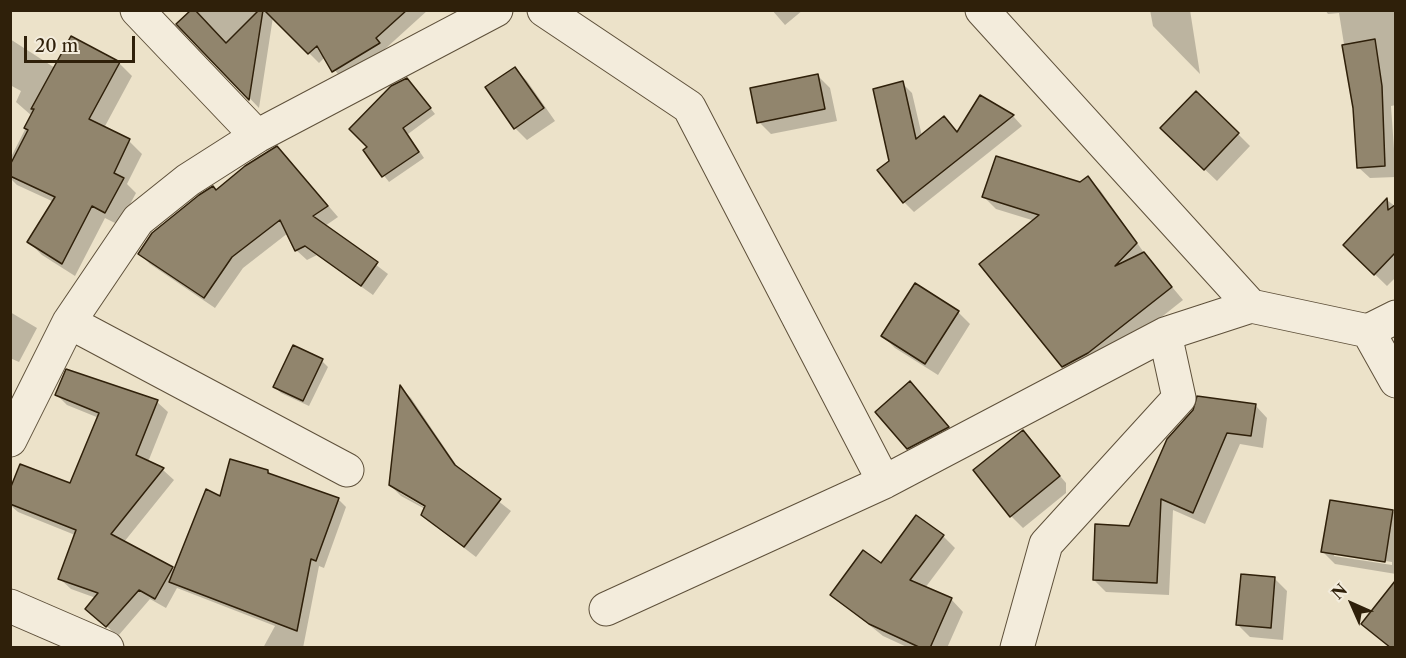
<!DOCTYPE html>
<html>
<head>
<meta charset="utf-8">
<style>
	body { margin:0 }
	#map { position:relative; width:1406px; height:658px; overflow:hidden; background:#ece2c9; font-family:"Libre Caslon Text",serif }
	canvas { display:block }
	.frame { position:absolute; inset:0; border:12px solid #2f200a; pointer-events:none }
	.north { position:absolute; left:1322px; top:574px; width:60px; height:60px; -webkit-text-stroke:4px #f3ecdc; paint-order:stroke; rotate:315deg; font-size:16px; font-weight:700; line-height:24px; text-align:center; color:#2f200a }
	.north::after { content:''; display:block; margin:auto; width:21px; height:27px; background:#2f200a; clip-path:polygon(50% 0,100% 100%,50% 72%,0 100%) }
	.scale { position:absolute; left:24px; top:36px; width:111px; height:27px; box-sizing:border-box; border:3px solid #2f200a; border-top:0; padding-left:8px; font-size:18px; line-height:21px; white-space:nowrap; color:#2f200a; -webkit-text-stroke:4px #f3ecdc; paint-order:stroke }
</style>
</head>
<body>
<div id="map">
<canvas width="1406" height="658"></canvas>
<div class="frame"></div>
<div class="north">N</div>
<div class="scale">20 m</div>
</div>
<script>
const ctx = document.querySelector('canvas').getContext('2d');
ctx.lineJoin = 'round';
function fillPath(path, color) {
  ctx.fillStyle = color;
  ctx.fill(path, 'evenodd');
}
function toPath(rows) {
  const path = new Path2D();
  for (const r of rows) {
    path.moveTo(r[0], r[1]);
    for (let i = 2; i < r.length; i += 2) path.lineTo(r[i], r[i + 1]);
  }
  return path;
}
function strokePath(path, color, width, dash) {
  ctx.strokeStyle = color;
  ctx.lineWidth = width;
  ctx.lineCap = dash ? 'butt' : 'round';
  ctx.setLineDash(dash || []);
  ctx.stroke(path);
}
fillPath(toPath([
	[193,10,428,10,385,49,389,54,344,82,325,57,319,63,273,17,259,108,179,24],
	[772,10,803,10,785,25],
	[1150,10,1190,10,1200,74,1153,26],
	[1325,10,1396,10,1396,105,1391,106,1396,177,1370,178,1358,167,1354,107,1339,13,1328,14],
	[10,39,55,68,119,63,132,76,104,128,129,141,142,154,127,184,136,193,119,225,105,218,75,276,42,255,29,242,54,202,17,185,10,178,10,159,32,116,16,102,21,91,10,85],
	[515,69,527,81,555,121,527,140,515,128],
	[818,76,830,88,837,121,771,134,759,122],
	[902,83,912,93,922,136,944,118,959,133,1013,116,1022,126,914,212,904,202,891,161],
	[413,86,435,114,408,134,424,158,389,182,365,151],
	[1238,134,1250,146,1217,181,1174,140],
	[288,159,338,217,325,226,388,274,373,295,317,255,307,260,296,250,288,233,243,268,215,308,150,264,140,254,217,192],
	[1088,178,1100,190,1147,257,1183,300,1101,365,1075,378,1063,366,1035,221,996,209,984,197,1081,184],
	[1387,200,1396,207,1396,277,1387,286,1357,257],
	[10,312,37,328,19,362,10,358],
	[958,312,970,324,938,375,895,348,883,336],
	[293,347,322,361,328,367,309,406,281,393,275,387],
	[401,388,411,398,461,472,511,511,476,557,434,525,423,514,425,509,401,496,390,485],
	[400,490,432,508,431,511,400,493],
	[57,395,157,402,168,412,148,462,163,470,174,480,124,542,175,571,221,498,268,471,273,476,338,499,346,507,324,568,319,566,303,648,263,648,275,626,177,588,166,608,150,599,118,636,98,619,96,598,71,589,60,579,75,535,18,512,10,505,10,493,71,485,99,418,67,405],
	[922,395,960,439,920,460,908,448],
	[1255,405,1267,418,1263,448,1240,444,1205,524,1173,510,1169,595,1106,592,1094,580,1130,527],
	[1023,432,1066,483,1066,493,1023,528,1011,516],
	[1392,511,1396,514,1396,574,1335,564,1323,552],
	[1334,553,1392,562,1392,565,1334,556],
	[943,536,955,548,925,588,951,599,963,612,947,648,909,648,883,636,832,595,881,565],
	[1275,579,1287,591,1283,640,1250,637,1238,625],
	[1389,591,1396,596,1396,648,1390,648,1363,624]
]), '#0003');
const building = toPath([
	[191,10,195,10,226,43,259,10,263,10,249,100,176,24,191,10],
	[264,10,407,10,376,38,380,43,332,72,317,46,308,54,264,10],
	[71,36,120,62,89,119,130,139,114,173,124,178,105,213,92,206,62,264,27,242,55,197,10,176,10,165,28,130,24,128,34,109,31,109,71,36],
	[1375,39,1382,86,1385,166,1357,168,1353,108,1342,45,1375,39],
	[515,67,544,108,514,129,485,87,515,67],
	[818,74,825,109,757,123,750,88,818,74],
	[407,78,431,108,403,128,419,152,382,177,363,150,367,147,349,129,391,86,407,78],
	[903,81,916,139,944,116,957,132,980,95,1014,115,903,203,877,170,889,161,873,89,903,81],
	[1196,91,1239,133,1204,170,1160,128,1196,91],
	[277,146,328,206,313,216,378,262,361,286,305,246,295,251,280,220,232,257,204,298,138,254,152,233,199,195,213,186,216,190,245,166,277,146],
	[996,156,1080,182,1088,176,1137,243,1115,266,1144,252,1172,287,1088,353,1062,367,979,264,1039,215,982,197,996,156],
	[1387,198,1388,210,1395,205,1395,253,1374,275,1343,245,1387,198],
	[915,283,959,311,925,364,881,336,915,283],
	[293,345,323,359,303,401,273,387,293,345],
	[66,369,158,400,136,455,164,468,111,534,173,567,155,599,139,590,106,627,85,609,98,593,58,579,76,530,10,504,10,489,20,464,70,483,99,413,55,395,66,369],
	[910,381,949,427,907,449,875,412,910,381],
	[400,385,455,465,501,499,464,547,421,515,425,506,389,485,400,385],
	[1197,396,1256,404,1251,436,1227,433,1193,513,1161,499,1157,583,1093,580,1095,524,1129,526,1167,439,1193,410,1197,396],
	[1023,430,1060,476,1010,517,973,470,1023,430],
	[230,459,268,470,268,473,339,498,316,561,311,559,297,631,169,582,206,489,220,496,230,459],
	[1330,500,1393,510,1385,562,1321,552,1330,500],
	[916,515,944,535,910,580,952,598,930,648,921,648,869,624,830,595,863,550,881,563,916,515],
	[1241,574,1275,577,1271,628,1236,625,1241,574],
	[1395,581,1395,648,1391,648,1361,624,1395,581]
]);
fillPath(building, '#91856d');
strokePath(building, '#2f200a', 1.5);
const minor = toPath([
	[137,10,257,136],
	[544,10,689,107,884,482],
	[69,322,347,470],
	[1368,331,1396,317],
	[10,440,69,322,138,220,188,180,257,136,496,10],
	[10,606,107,648],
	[606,609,884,482,1165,334,1251,306],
	[1017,648,1046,544,1179,398,1165,334]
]);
const tertiary = toPath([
	[982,10,1251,306,1368,331,1396,381]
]);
strokePath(minor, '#5e503a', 35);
strokePath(tertiary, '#5e503a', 35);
strokePath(minor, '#f3ecdc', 33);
strokePath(tertiary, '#f3ecdc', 33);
</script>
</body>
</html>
